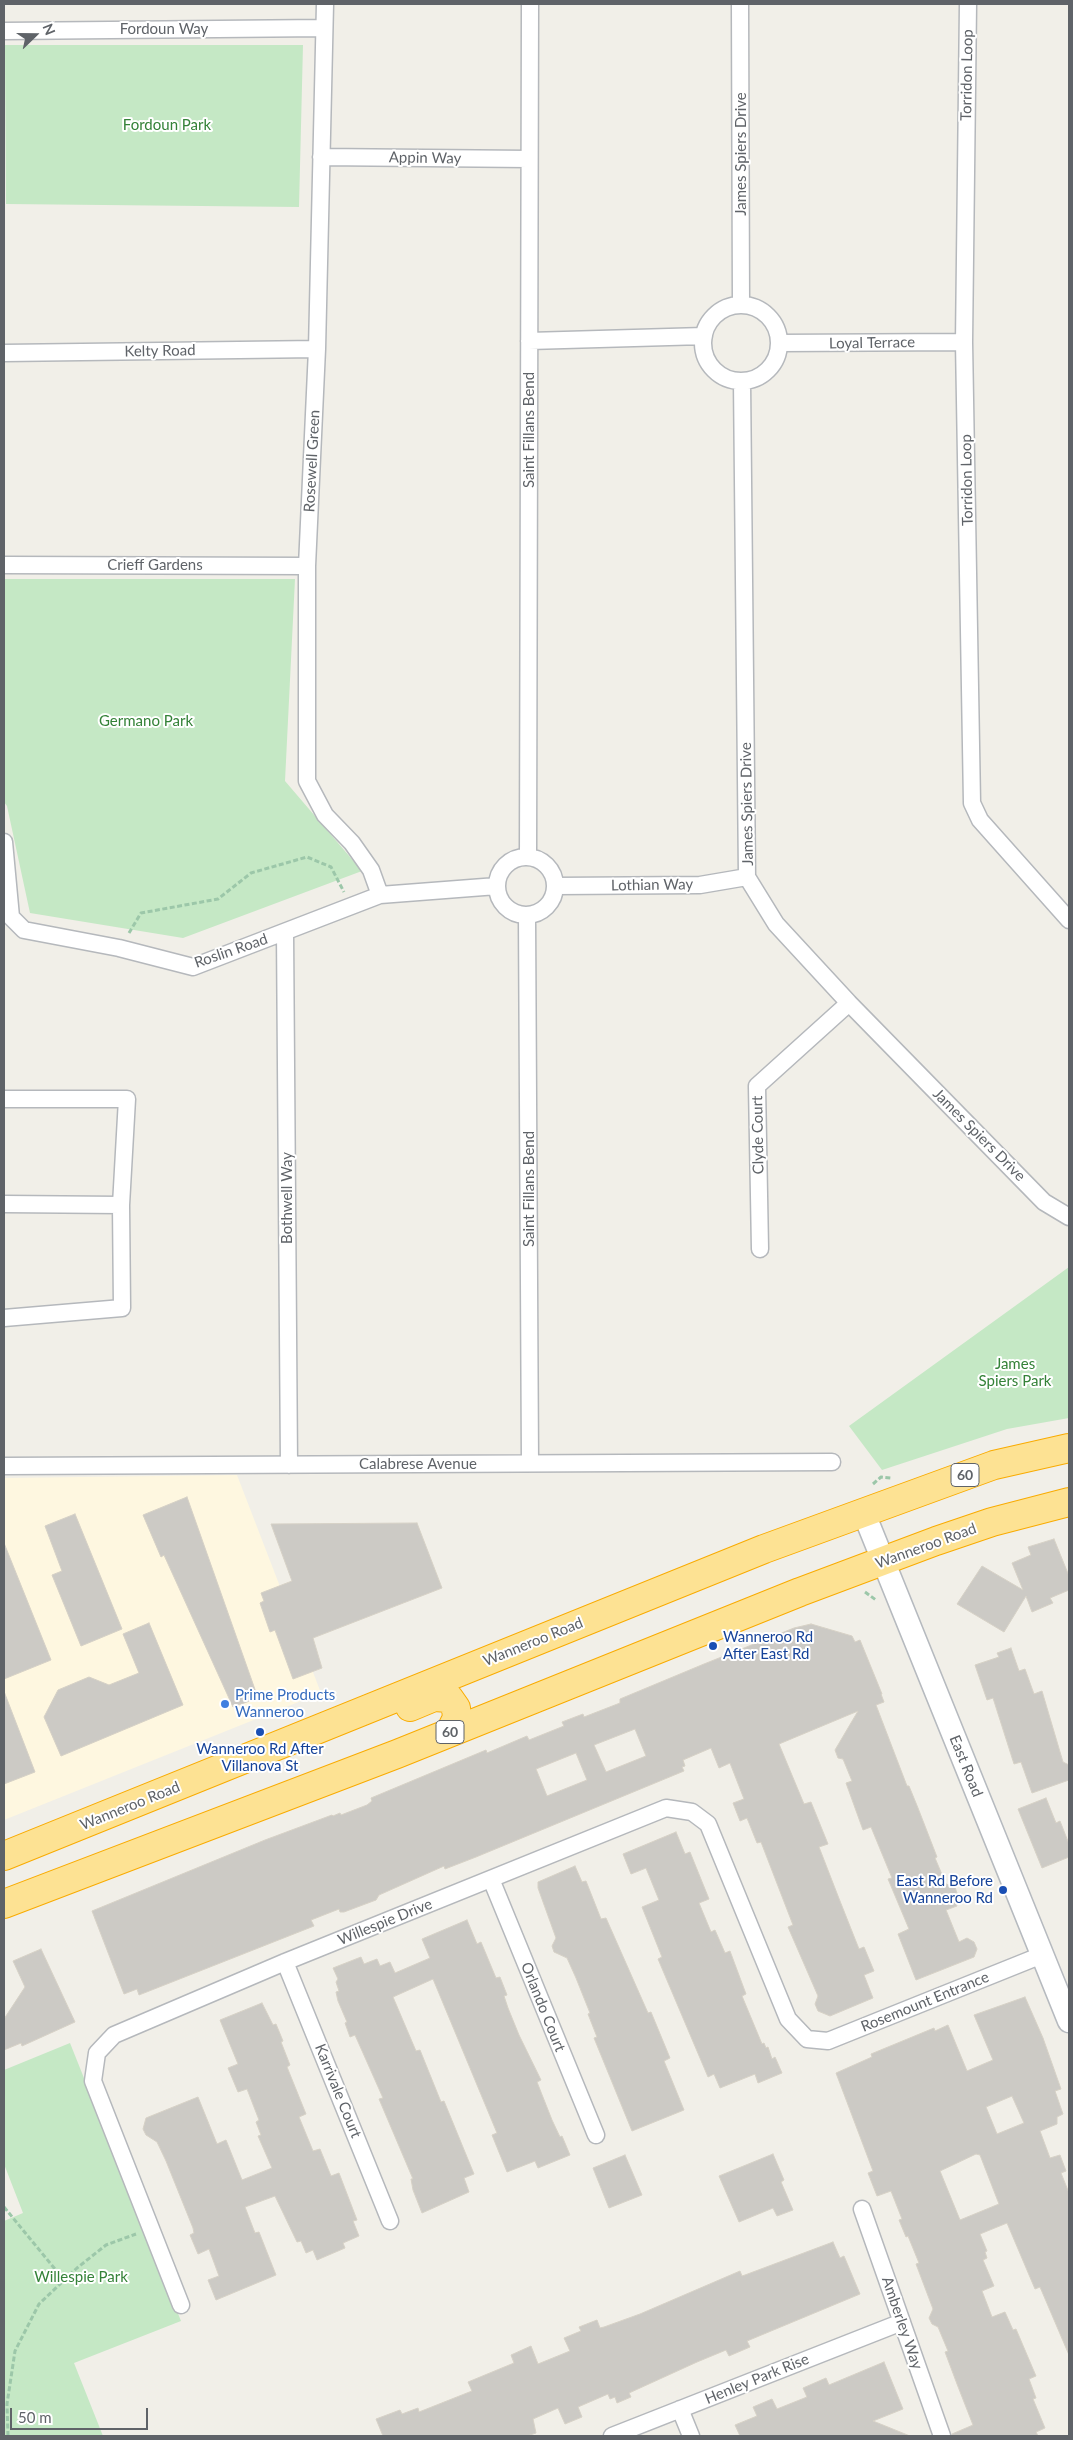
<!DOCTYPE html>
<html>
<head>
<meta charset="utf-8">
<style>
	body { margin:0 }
	#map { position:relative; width:1073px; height:2440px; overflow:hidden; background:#f1efe8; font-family:Lato,sans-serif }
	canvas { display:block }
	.frame { position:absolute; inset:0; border:5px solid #5f6368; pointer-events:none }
	.north { position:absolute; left:10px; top:10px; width:50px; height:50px; -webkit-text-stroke:4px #fff; paint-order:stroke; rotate:68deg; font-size:14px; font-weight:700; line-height:20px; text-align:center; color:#5f6368 }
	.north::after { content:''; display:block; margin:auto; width:18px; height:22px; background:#5f6368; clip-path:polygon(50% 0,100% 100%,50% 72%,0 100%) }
	.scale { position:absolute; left:10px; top:2408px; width:138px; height:22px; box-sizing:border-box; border:2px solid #5f6368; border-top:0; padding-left:6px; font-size:15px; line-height:18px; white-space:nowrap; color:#5f6368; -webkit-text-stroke:4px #fff; paint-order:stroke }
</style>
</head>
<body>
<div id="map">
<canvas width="1073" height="2440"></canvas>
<div class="frame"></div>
<div class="north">N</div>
<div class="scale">50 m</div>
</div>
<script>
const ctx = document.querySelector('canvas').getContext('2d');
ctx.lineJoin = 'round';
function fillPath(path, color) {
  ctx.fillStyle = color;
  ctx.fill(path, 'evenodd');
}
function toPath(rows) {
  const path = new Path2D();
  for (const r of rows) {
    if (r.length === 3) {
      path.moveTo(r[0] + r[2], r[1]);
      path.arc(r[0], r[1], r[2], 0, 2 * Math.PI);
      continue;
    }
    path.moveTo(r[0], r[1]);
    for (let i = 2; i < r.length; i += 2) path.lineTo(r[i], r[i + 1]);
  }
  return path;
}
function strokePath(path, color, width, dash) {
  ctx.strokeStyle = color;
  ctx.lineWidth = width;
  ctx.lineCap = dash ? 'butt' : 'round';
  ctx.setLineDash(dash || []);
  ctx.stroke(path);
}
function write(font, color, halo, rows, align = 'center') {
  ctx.font = font + ' Lato,sans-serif';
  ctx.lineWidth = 4;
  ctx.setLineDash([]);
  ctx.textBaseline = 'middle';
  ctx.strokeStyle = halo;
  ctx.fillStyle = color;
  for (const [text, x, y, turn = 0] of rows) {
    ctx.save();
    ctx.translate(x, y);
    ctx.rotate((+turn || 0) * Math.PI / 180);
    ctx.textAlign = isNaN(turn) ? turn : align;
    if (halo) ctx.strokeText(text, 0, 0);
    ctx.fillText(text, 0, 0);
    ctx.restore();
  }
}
fillPath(toPath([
	[237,1475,321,1693,4,1820,4,1478]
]), '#fef7e0');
fillPath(toPath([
	[5,45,303,45,299,207,6,204],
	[4,579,295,579,285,781,362,871,183,938,30,913,7,806,4,802],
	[1069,1267,1069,1418,1007,1429,882,1470,849,1426],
	[70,2043,181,2321,74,2363,103,2436,4,2436,4,2221,23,2213,4,2164,4,2070]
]), '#c5e8c5');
const building = toPath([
	[187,1497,258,1698,233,1707,164,1555,161,1557,143,1515,187,1497],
	[75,1514,122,1629,81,1646,52,1575,62,1571,45,1526,75,1514],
	[417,1523,442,1588,313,1638,322,1668,293,1679,275,1630,270,1632,260,1603,264,1601,261,1593,292,1581,271,1524,417,1523],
	[1054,1539,1069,1576,1069,1590,1050,1598,1053,1603,1032,1612,1026,1596,1004,1632,957,1604,982,1566,1023,1590,1012,1563,1031,1555,1028,1547,1054,1539],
	[4,1543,51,1660,4,1679,4,1543],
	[149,1623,183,1705,61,1756,44,1717,58,1690,89,1677,109,1685,139,1673,123,1634,149,1623],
	[811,1624,852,1636,855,1642,860,1640,882,1694,881,1694,884,1702,876,1705,907,1786,909,1786,918,1808,937,1857,935,1858,946,1884,955,1887,957,1893,954,1899,957,1906,946,1910,959,1942,967,1938,974,1942,977,1949,974,1957,916,1980,898,1934,909,1929,888,1879,892,1878,871,1827,863,1830,846,1783,852,1781,843,1759,838,1758,835,1750,858,1711,779,1744,804,1804,811,1802,828,1844,819,1847,838,1896,859,1949,864,1947,874,1971,864,1975,873,1998,830,2016,818,2011,815,2004,818,1996,788,1927,793,1925,761,1842,757,1843,747,1818,740,1821,733,1803,744,1799,730,1763,719,1768,711,1748,683,1760,685,1766,682,1767,684,1771,476,1857,445,1869,444,1866,379,1895,376,1900,344,1912,340,1912,339,1909,311,1920,314,1926,139,1995,137,1989,124,1994,92,1911,265,1840,332,1815,333,1816,340,1813,341,1815,367,1805,372,1801,371,1798,486,1750,487,1753,527,1736,529,1740,564,1726,562,1722,583,1714,584,1717,620,1703,620,1699,704,1664,794,1628,811,1624],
	[635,1729,646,1756,606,1772,594,1745,635,1729],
	[576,1753,587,1780,547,1796,536,1769,576,1753],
	[1011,1648,1019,1671,1025,1669,1034,1694,1042,1691,1063,1762,1069,1765,1069,1780,1032,1793,1021,1762,1014,1764,993,1698,987,1700,975,1665,999,1657,997,1653,1011,1648],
	[5,1694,35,1772,4,1784,4,1695,5,1694],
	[1046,1798,1056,1823,1060,1821,1069,1844,1069,1857,1042,1868,1018,1809,1046,1798],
	[676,1832,685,1854,690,1852,709,1899,699,1903,711,1932,715,1930,725,1953,730,1951,746,1994,742,1996,762,2044,764,2043,766,2048,768,2047,772,2059,775,2057,782,2073,758,2083,755,2074,720,2088,714,2074,708,2077,658,1959,662,1957,642,1907,659,1900,646,1868,631,1874,623,1854,676,1832],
	[575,1866,582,1882,586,1881,601,1919,606,1918,648,2013,651,2012,670,2058,664,2061,684,2110,632,2131,594,2038,597,2037,588,2014,590,2013,576,1978,567,1958,554,1952,552,1946,556,1938,538,1888,538,1882,575,1866],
	[467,1920,477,1944,481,1942,496,1978,500,1977,507,1995,504,1996,508,2008,519,2035,541,2080,537,2082,552,2120,560,2137,562,2136,570,2155,538,2168,535,2161,507,2172,492,2135,497,2133,433,1979,393,1997,416,2051,420,2050,441,2102,444,2101,474,2174,464,2178,469,2192,422,2213,413,2190,411,2179,413,2179,379,2099,383,2098,355,2035,350,2037,345,2023,347,2022,338,2001,336,1992,339,1991,336,1982,338,1979,333,1968,361,1957,364,1964,377,1959,380,1966,390,1962,395,1973,430,1958,422,1939,467,1920],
	[41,1949,75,2022,22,2046,21,2043,4,2050,4,2019,25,1987,13,1961,41,1949],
	[1025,1997,1043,2038,1061,2089,1055,2091,1063,2114,1057,2117,1057,2124,1040,2131,1050,2158,1060,2155,1066,2171,1061,2173,1069,2193,1069,2355,1040,2287,1035,2289,1007,2223,980,2234,987,2251,985,2252,987,2258,983,2260,994,2286,982,2291,992,2317,1005,2312,1013,2330,1016,2329,1036,2376,1029,2379,1036,2398,1033,2399,1045,2428,1036,2432,1038,2436,952,2436,952,2434,973,2425,957,2384,945,2352,948,2351,938,2327,932,2324,929,2318,933,2309,916,2264,919,2263,908,2236,906,2237,899,2220,902,2219,891,2191,877,2196,868,2173,873,2171,836,2073,872,2057,871,2054,934,2028,935,2031,948,2025,967,2071,993,2060,974,2015,1025,1997],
	[1012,2096,1024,2123,997,2134,986,2107,1012,2096],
	[976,2154,980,2155,999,2204,960,2220,940,2171,976,2154],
	[262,2003,273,2025,276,2024,283,2041,281,2042,290,2065,287,2067,306,2114,299,2117,313,2151,320,2149,331,2176,339,2173,357,2220,353,2221,359,2236,343,2243,345,2248,317,2260,313,2250,306,2253,301,2241,297,2242,275,2196,245,2207,255,2233,259,2232,276,2275,216,2300,208,2280,219,2276,209,2249,198,2254,190,2235,194,2233,193,2228,166,2161,157,2142,146,2135,143,2129,146,2118,198,2097,217,2144,226,2140,242,2180,272,2168,258,2136,261,2135,256,2122,259,2120,247,2089,238,2092,228,2068,238,2064,220,2020,262,2003],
	[773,2154,784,2180,781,2182,793,2210,777,2216,773,2208,739,2222,719,2176,773,2154],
	[625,2155,642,2195,609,2208,593,2168,625,2155],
	[833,2242,840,2258,844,2256,860,2294,747,2341,750,2347,729,2356,726,2350,697,2362,629,2393,631,2397,617,2403,615,2397,610,2399,608,2394,578,2407,582,2417,565,2424,558,2408,533,2419,536,2433,527,2436,383,2436,376,2419,400,2410,402,2414,418,2408,419,2412,472,2391,468,2382,514,2363,511,2355,531,2346,538,2364,570,2351,564,2338,581,2331,579,2327,597,2320,600,2328,604,2327,640,2314,740,2271,742,2276,745,2275,833,2242],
	[884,2362,903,2409,873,2421,910,2436,740,2436,735,2425,757,2416,753,2407,772,2399,777,2409,807,2397,803,2388,826,2378,829,2385,884,2362]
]);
fillPath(building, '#cccac5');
strokePath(building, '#d6d1c6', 1);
const street = toPath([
	[325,4,317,349,307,566,307,781,325,815,352,843,371,870,380,895],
	[740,4,741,305],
	[968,4,964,342,972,803,980,820,1069,920],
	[4,31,324,28],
	[321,157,529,159],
	[741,343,38],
	[529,341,704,336],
	[779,343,964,342],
	[4,353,317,349],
	[742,381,747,877,776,924,849,1003,1044,1202,1069,1217],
	[4,565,307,566],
	[4,842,11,917,24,930,119,948,193,967,380,895,497,886],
	[526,886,29],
	[528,857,530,4],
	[556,886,700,885,747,877],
	[527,916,530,1463],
	[285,932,289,1465],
	[4,1099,127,1099,121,1205,122,1308,4,1318],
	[4,1204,121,1205],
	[760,1249,757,1086,849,1003],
	[4,1466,832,1462],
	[491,1879,596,2135],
	[285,1962,390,2221],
	[862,2209,942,2436],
	[181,2305,93,2081,97,2053,114,2035,285,1962,666,1808,692,1812,708,1824,788,2019,807,2039,828,2041,1042,1955],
	[680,2409,691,2436],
	[612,2436,902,2322]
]);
const secondary = toPath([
	[863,1511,1069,2021]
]);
const highway = toPath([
	[410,1707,434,1697,449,1698,456,1708,457,1718,450,1732],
	[4,1856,764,1549,994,1465,1069,1448],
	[4,1904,397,1754,800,1592,936,1541,992,1522,1069,1502]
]);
strokePath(street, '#b5b8bc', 19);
strokePath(secondary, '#b6babf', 25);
strokePath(highway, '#f9ab00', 30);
strokePath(toPath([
	[129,933,141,913,218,899,251,873,307,857,331,867,344,892],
	[873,1484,881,1477,891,1478],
	[865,1592,876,1600],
	[4,2207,64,2280],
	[8,2436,7,2404,15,2351,39,2304,77,2268,106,2245,136,2234]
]), '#9cc7a9', 3, [5, 2.5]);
strokePath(street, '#fff', 16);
strokePath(secondary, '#fff', 22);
strokePath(highway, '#fde293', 28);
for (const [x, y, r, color] of [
	[713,1646,5,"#1a4fb4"],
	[225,1704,5,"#3f7fe0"],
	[260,1732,5,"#1a4fb4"],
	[1003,1890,5,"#1a4fb4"]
]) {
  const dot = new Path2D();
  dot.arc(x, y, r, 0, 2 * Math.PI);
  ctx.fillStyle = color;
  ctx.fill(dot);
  strokePath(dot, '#fff', 2);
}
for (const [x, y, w] of [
	[965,1475,28],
	[450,1732,28]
]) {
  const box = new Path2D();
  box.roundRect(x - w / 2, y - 11.5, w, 23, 4);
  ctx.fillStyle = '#fff';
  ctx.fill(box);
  strokePath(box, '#5f6368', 1);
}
write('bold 14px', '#5f6368', null, [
	["60",965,1475],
	["60",450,1732]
]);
write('15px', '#5f6368', '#fff', [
	["Fordoun Way",164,29],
	["Torridon Loop",967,75,-89],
	["James Spiers Drive",741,154,-90],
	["Appin Way",425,158,1],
	["Loyal Terrace",872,343,-1],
	["Kelty Road",160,351,-1],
	["Saint Fillans Bend",529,430,-90],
	["Rosewell Green",312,461,-87],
	["Torridon Loop",967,480,-91],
	["Crieff Gardens",155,565],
	["James Spiers Drive",747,804,-91],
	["Lothian Way",652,885,-1],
	["Roslin Road",231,951,-19],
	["Clyde Court",758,1135,-91],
	["James Spiers Drive",979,1135,45],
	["Saint Fillans Bend",529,1189,-90],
	["Bothwell Way",287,1198,-90],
	["Calabrese Avenue",418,1464],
	["Wanneroo Road",926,1546,-20],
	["Wanneroo Road",533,1642,-22],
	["East Road",966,1766,68],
	["Wanneroo Road",130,1806,-22],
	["Willespie Drive",385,1922,-22],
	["Rosemount Entrance",925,2002,-22],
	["Orlando Court",543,2007,68],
	["Karrivale Court",338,2091,68],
	["Amberley Way",902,2323,71],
	["Henley Park Rise",757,2379,-22]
]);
write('15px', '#348238', '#fff', [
	["Fordoun Park",167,125],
	["Germano Park",146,721],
	["James",1015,1364],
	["Spiers Park",1015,1381],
	["Willespie Park",81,2277]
]);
write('15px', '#164399', '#fff', [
	["Wanneroo Rd",723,1637],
	["After East Rd",723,1654],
	["Wanneroo Rd After",260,1749,"center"],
	["Villanova St",260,1766,"center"],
	["East Rd Before",993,1881,"right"],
	["Wanneroo Rd",993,1898,"right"]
], 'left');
write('15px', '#366cbe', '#fff', [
	["Prime Products",235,1695],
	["Wanneroo",235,1712]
], 'left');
</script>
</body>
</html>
